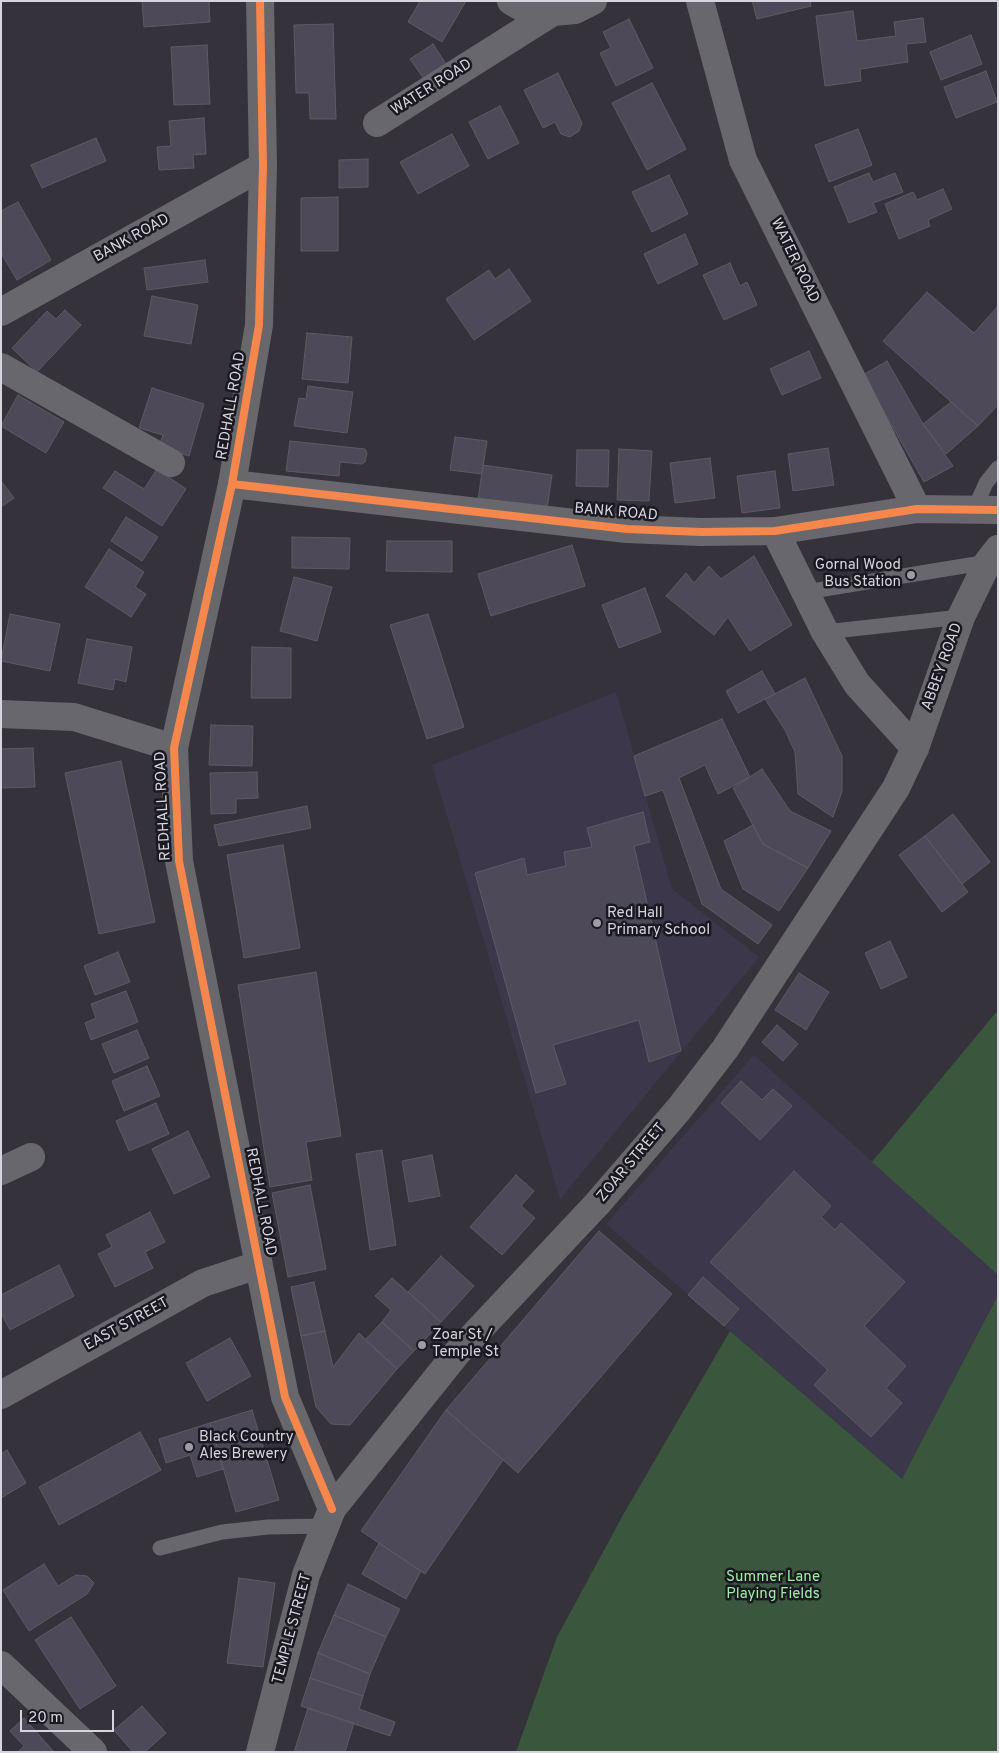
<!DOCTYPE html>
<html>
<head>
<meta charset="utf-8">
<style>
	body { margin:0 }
	#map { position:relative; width:999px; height:1753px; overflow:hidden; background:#35323c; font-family:Overpass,sans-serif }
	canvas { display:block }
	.frame { position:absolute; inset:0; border:2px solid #d6d4de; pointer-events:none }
	.scale { position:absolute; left:20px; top:1710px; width:94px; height:22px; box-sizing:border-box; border:2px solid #d6d4de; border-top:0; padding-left:6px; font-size:15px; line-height:18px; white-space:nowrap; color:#d6d4de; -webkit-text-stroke:4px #1a1820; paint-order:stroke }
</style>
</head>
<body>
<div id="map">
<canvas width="999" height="1753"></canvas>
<div class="frame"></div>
<div class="scale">20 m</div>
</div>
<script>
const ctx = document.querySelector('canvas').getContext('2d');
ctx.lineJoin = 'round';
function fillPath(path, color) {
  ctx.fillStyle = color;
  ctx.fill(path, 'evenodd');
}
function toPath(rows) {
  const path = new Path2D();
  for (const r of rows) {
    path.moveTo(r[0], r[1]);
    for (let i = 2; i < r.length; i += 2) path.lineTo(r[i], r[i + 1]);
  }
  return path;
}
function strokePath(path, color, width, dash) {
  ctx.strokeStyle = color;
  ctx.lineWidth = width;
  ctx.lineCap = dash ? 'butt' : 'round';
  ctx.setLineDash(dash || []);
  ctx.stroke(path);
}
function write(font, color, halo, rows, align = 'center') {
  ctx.font = font + ' Overpass,sans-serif';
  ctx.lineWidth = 5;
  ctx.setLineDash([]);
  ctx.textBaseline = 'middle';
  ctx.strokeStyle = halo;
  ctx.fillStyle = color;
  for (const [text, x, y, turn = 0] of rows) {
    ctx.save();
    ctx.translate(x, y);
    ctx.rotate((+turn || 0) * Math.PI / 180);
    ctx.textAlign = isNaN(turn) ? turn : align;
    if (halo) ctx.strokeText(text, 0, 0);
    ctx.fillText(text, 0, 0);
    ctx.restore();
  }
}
fillPath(toPath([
	[616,692,672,889,759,957,560,1199,432,765],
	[754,1055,998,1275,998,1295,902,1479,606,1224]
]), '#3d374c');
fillPath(toPath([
	[998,1010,998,1275,872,1162],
	[998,1295,998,1752,516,1752,557,1637,623,1515,730,1331,902,1479]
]), '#3a573d');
const building = toPath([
	[142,1,209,1,210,22,144,27,142,1],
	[420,1,466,1,442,42,408,22,420,1],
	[752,1,810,1,811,6,757,19,752,1],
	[853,11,857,41,896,36,894,22,923,18,926,42,906,44,908,62,860,69,861,81,825,86,816,16,853,11],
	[629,19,653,68,616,86,600,53,611,48,603,32,629,19],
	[333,24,336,119,310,119,309,93,296,93,294,25,333,24],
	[971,35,982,64,941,80,930,52,971,35],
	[433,44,446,64,424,79,410,59,433,44],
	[207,45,210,104,174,105,171,47,207,45],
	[986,71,997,102,956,118,944,87,986,71],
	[558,73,582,123,579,131,570,137,561,134,555,122,543,128,524,90,558,73],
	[652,83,686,149,647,170,612,103,652,83],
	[500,106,519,143,488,159,469,122,500,106],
	[204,118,206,154,193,155,194,168,159,170,157,147,171,146,169,121,204,118],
	[858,129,872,165,829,182,815,145,858,129],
	[452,134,469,166,418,194,400,162,452,134],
	[96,138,106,161,42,188,31,165,96,138],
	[368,159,368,187,339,188,339,160,368,159],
	[869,173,873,182,895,173,903,192,873,203,877,212,849,223,834,187,869,173],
	[669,175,688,214,652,232,632,192,669,175],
	[943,189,952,209,928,220,930,226,899,239,885,204,913,192,917,200,943,189],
	[338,197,338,251,301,251,301,198,338,197],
	[18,202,51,260,17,280,1,253,1,211,18,202],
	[685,234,698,264,658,284,644,254,685,234],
	[205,260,208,282,147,290,144,268,205,260],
	[730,263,740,286,747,282,757,305,724,320,703,275,730,263],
	[509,269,531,301,474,340,446,299,489,270,495,279,509,269],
	[927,292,974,333,998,306,998,405,978,426,883,341,927,292],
	[152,296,198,305,191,344,144,336,152,296],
	[65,310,81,325,37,372,12,348,47,311,56,319,65,310],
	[307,333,352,337,348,383,302,379,307,333],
	[809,351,821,378,782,395,770,369,809,351],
	[887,361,923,424,953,466,924,482,863,375,887,361],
	[308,386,353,392,347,433,294,426,299,398,306,399,308,386],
	[152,388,204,404,189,456,159,447,163,435,139,428,152,388],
	[18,395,64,422,46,453,1,426,18,395],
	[951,402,978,426,946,454,923,424,951,402],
	[455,437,487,441,482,474,450,470,455,437],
	[290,441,365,449,367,453,365,462,362,464,340,462,339,476,286,471,290,441],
	[828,448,834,485,793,491,788,454,828,448],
	[619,449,652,451,649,501,617,500,619,449],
	[577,450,609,450,608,487,576,486,577,450],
	[710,458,715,498,675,503,670,463,710,458],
	[483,465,552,475,547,509,478,500,483,465],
	[157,469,186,489,162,526,103,488,115,471,144,489,157,469],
	[775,471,780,508,742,513,737,476,775,471],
	[1,481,14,498,1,507,1,481],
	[126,517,158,537,142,561,111,541,126,517],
	[292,537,350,538,349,569,292,568,292,537],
	[387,541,452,541,452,572,386,571,387,541],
	[572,545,585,586,491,616,478,574,572,545],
	[109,549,144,572,135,587,146,594,131,617,85,587,109,549],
	[754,556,792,625,750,651,728,617,714,635,666,596,686,573,694,583,709,566,721,579,754,556],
	[294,577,332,587,317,641,280,631,294,577],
	[645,588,661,632,619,648,602,605,645,588],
	[10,614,60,624,50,671,1,661,10,614],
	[428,614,464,727,427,739,390,625,428,614],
	[87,639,132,647,126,682,115,679,113,690,78,683,87,639],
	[252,647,291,648,291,698,251,698,252,647],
	[762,671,775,694,738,713,726,691,762,671],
	[805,678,842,756,842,791,833,817,798,794,795,752,785,730,765,699,805,678],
	[722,719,750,777,718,794,705,765,679,778,721,889,772,925,758,944,702,904,663,790,645,796,634,756,722,719],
	[211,725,253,726,252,766,209,765,211,725],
	[33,748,35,787,1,788,1,749,33,748],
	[121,761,155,922,99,934,65,773,121,761],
	[762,769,790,811,831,831,808,868,763,844,733,788,762,769],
	[257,772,258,798,236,799,236,813,211,814,210,773,257,772],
	[307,806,311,828,219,846,214,825,307,806],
	[643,812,650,842,634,846,681,1051,649,1062,639,1020,553,1045,566,1084,536,1093,475,873,524,858,527,875,566,866,564,852,592,847,587,828,643,812],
	[953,814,990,862,962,884,925,836,953,814],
	[753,825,763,844,808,868,779,911,743,889,724,841,753,825],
	[925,836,968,892,942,912,899,855,925,836],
	[283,845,300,948,244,958,227,855,283,845],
	[890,941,907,977,881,989,865,953,890,941],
	[118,952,130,982,95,995,84,966,118,952],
	[316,972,341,1136,306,1142,312,1180,270,1187,238,985,316,972],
	[799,973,829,992,806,1030,775,1010,799,973],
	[126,991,138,1022,91,1040,85,1023,96,1018,91,1004,126,991],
	[777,1025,798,1044,783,1061,762,1042,777,1025],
	[137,1030,149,1058,114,1073,102,1044,137,1030],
	[147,1066,160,1096,124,1111,112,1081,147,1066],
	[741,1081,762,1100,773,1089,792,1106,760,1140,721,1103,741,1081],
	[156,1103,169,1134,129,1151,116,1121,156,1103],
	[188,1131,210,1177,174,1194,152,1149,188,1131],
	[382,1150,396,1245,370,1250,356,1154,382,1150],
	[432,1155,440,1196,409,1202,402,1161,432,1155],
	[794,1171,831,1206,821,1217,835,1230,841,1223,905,1282,864,1326,906,1366,886,1388,902,1403,871,1437,814,1385,828,1370,710,1262,794,1171],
	[516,1175,534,1191,521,1206,535,1218,502,1255,470,1227,516,1175],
	[310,1185,326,1269,288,1277,272,1193,310,1185],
	[150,1212,165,1242,145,1252,153,1268,115,1287,98,1254,112,1247,106,1235,150,1212],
	[599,1231,672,1294,518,1473,446,1410,599,1231],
	[441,1256,474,1286,441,1322,408,1292,441,1256],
	[59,1265,74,1296,10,1330,1,1313,1,1295,59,1265],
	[703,1277,739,1309,724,1326,688,1295,703,1277],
	[392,1278,441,1322,414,1351,382,1322,391,1310,375,1296,392,1278],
	[314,1282,325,1331,301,1336,291,1287,314,1282],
	[382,1322,414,1351,397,1369,365,1340,382,1322],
	[325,1331,333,1367,359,1333,397,1369,350,1425,331,1424,316,1407,301,1336,325,1331],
	[230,1338,251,1376,207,1401,186,1363,230,1338],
	[252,1410,279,1500,236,1512,210,1423,252,1410],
	[446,1410,503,1460,425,1574,361,1531,446,1410],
	[210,1423,223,1469,197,1477,190,1455,166,1463,159,1439,210,1423],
	[140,1432,161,1470,59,1525,39,1487,140,1432],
	[7,1450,26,1483,1,1498,1,1454,7,1450],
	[379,1543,421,1571,406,1599,362,1574,379,1543],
	[44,1564,58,1586,76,1575,87,1576,94,1583,87,1594,29,1631,3,1590,44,1564],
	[239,1578,275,1583,263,1667,227,1663,239,1578],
	[348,1584,400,1609,386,1637,334,1615,348,1584],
	[334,1615,386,1637,370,1674,318,1653,334,1615],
	[71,1617,116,1686,80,1709,35,1640,71,1617],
	[318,1653,370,1674,363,1696,310,1678,318,1653],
	[310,1678,363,1696,359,1709,395,1722,390,1736,301,1706,310,1678],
	[142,1706,166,1733,145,1752,133,1752,114,1730,142,1706],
	[308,1708,354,1723,345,1752,294,1752,308,1708],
	[24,1718,54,1752,18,1752,24,1746,10,1731,24,1718]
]);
fillPath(building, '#4e4959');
strokePath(building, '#5d5a62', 1);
strokePath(toPath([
	[974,510,986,483,998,468],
	[806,592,988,562],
	[825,632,961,617],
	[160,1548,222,1532,268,1527,325,1526]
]), '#69676e', 15);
strokePath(toPath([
	[511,1,525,9,553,12],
	[700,1,743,160,917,509],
	[377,123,553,12,575,10,593,1],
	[1,312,263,166],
	[1,367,171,463],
	[232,484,627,529,701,532,775,531,917,509,998,510],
	[775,531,825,632,857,684,915,748],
	[1,714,74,717,174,748],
	[1,1171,31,1157],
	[1,1395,203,1283,258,1265],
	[1,1665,93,1752]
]), '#69676e', 28);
strokePath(toPath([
	[260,1,263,166,259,325,232,484,174,748,179,861,285,1397,332,1509],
	[260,1752,306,1575,332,1509,457,1353,597,1204,679,1109,725,1049,896,788,915,748,961,617,988,562,998,549]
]), '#68676b', 28);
strokePath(toPath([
	[260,1,263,166,259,325,232,484,174,748,179,861,285,1397,332,1509],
	[232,484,627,529,701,532,775,531,917,509,998,510]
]), '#f5874c', 8);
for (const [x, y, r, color] of [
	[911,575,5,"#9e9ba5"],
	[597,923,5,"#9e9ba5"],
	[422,1345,5,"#9e9ba5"],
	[189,1447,5,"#9e9ba5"]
]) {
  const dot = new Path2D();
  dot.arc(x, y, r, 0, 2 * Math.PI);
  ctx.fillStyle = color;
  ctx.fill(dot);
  strokePath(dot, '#1a1820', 2);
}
write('15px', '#d6d4de', '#1a1820', [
	["WATER ROAD",432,88,-32],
	["BANK ROAD",132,239,-29],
	["WATER ROAD",794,261,64],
	["REDHALL ROAD",232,406,-80],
	["BANK ROAD",616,513,5],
	["ABBEY ROAD",943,667,-70],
	["REDHALL ROAD",164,806,-93],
	["ZOAR STREET",632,1163,-50],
	["REDHALL ROAD",260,1202,79],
	["EAST STREET",127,1325,-29],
	["TEMPLE STREET",293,1629,-75]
]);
write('15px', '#d6d4de', '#1a1820', [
	["Gornal Wood",901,566,"right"],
	["Bus Station",901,583,"right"],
	["Red Hall",607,914],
	["Primary School",607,931],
	["Zoar St /",432,1336],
	["Temple St",432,1353],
	["Black Country",199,1438],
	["Ales Brewery",199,1455]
], 'left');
write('15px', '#9deea2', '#1a1820', [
	["Summer Lane",773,1578],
	["Playing Fields",773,1595]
]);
</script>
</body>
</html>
